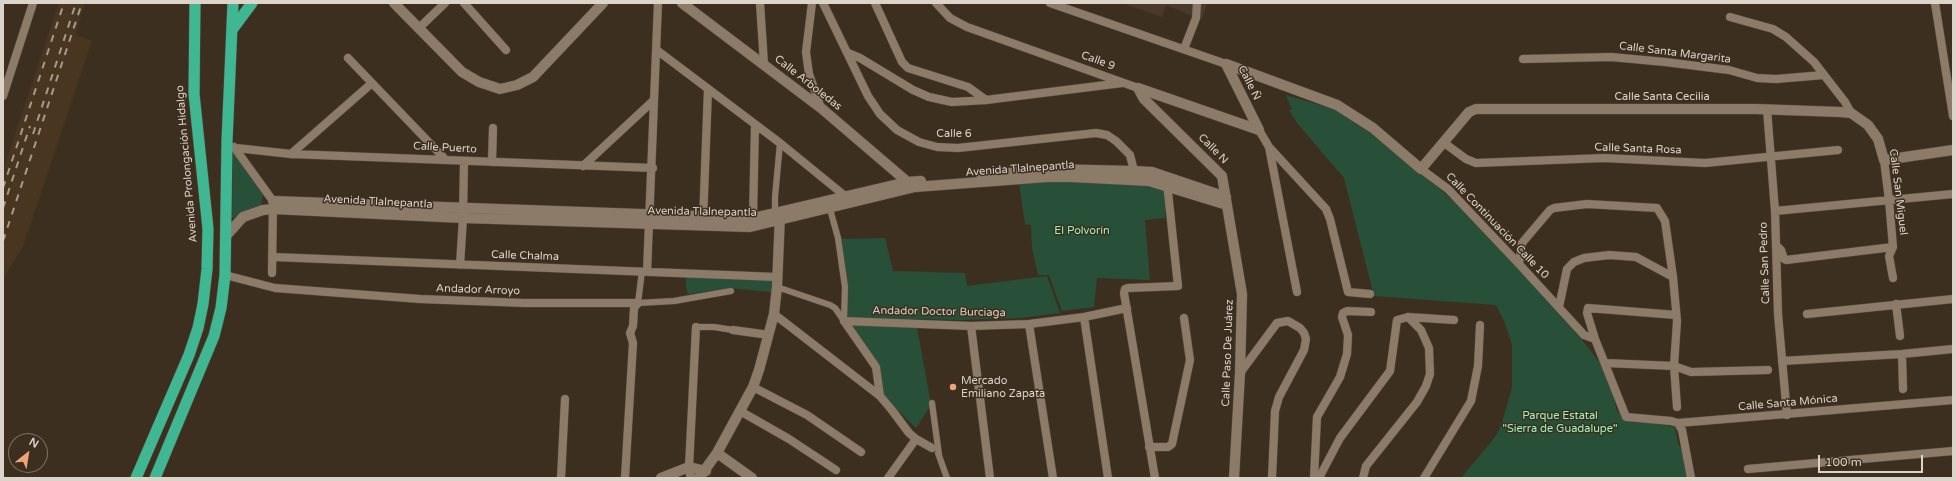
<!DOCTYPE html>
<html>
<head>
<meta charset="utf-8">
<style>
	body { margin:0 }
	#map { position:relative; width:1956px; height:481px; overflow:hidden; background:#3d2f1f; font-family:"Varela Round",sans-serif }
	canvas { display:block }
	.frame { position:absolute; inset:0; border:4px solid #dcd3c9; pointer-events:none }
	.north { position:absolute; left:8px; top:433px; width:40px; height:40px; box-sizing:border-box; background:#3d2f1f; border:1px solid #7d7163; border-radius:50%; rotate:30deg; font-size:11px; font-weight:700; line-height:16px; text-align:center; color:#dcd3c9 }
	.north::after { content:''; display:block; margin:auto; width:14px; height:18px; background:#efa378; clip-path:polygon(50% 0,100% 100%,50% 72%,0 100%) }
	.scale { position:absolute; left:1818px; top:455px; width:105px; height:18px; box-sizing:border-box; border:2px solid #dcd3c9; border-top:0; padding-left:5px; font-size:12px; line-height:14px; white-space:nowrap; color:#dcd3c9; -webkit-text-stroke:3px #3d2f1f; paint-order:stroke }
</style>
</head>
<body>
<div id="map">
<canvas width="1956" height="481"></canvas>
<div class="frame"></div>
<div class="north">N</div>
<div class="scale">100 m</div>
</div>
<script>
const ctx = document.querySelector('canvas').getContext('2d');
ctx.lineJoin = 'round';
function fillPath(path, color) {
  ctx.fillStyle = color;
  ctx.fill(path, 'evenodd');
}
function toPath(rows) {
  const path = new Path2D();
  for (const r of rows) {
    path.moveTo(r[0], r[1]);
    for (let i = 2; i < r.length; i += 2) path.lineTo(r[i], r[i + 1]);
  }
  return path;
}
function strokePath(path, color, width, dash) {
  ctx.strokeStyle = color;
  ctx.lineWidth = width;
  ctx.lineCap = dash ? 'butt' : 'round';
  ctx.setLineDash(dash || []);
  ctx.stroke(path);
}
function write(font, color, halo, rows, align = 'center') {
  ctx.font = font + ' "Varela Round",sans-serif';
  ctx.lineWidth = 3;
  ctx.setLineDash([]);
  ctx.textBaseline = 'middle';
  ctx.strokeStyle = halo;
  ctx.fillStyle = color;
  for (const [text, x, y, turn = 0] of rows) {
    ctx.save();
    ctx.translate(x, y);
    ctx.rotate((+turn || 0) * Math.PI / 180);
    ctx.textAlign = isNaN(turn) ? turn : align;
    if (halo) ctx.strokeText(text, 0, 0);
    ctx.fillText(text, 0, 0);
    ctx.restore();
  }
}
fillPath(toPath([
	[59,3,85,3,75,35,92,41,23,246,3,279,3,170]
]), '#493620');
fillPath(toPath([
	[1122,3,1207,3,1202,19,1200,19,1166,5,1162,17]
]), '#49392d');
fillPath(toPath([
	[1286,95,1333,109,1401,153,1462,209,1536,284,1594,355,1608,375,1617,411,1632,423,1644,422,1675,427,1678,444,1685,456,1691,478,1461,478,1495,437,1501,426,1512,388,1512,345,1505,323,1496,305,1374,296,1344,178,1297,123,1289,110,1292,110],
	[233,150,263,194,261,206,232,218],
	[1106,180,1165,185,1165,218,1145,220,1150,280,1097,278,1094,307,1062,311,1049,275,1038,275,1032,248,1031,225,1025,224,1019,183],
	[885,238,893,271,965,273,967,286,1047,276,1060,313,1021,318,960,320,847,318,841,239],
	[686,273,774,279,771,292,730,288,688,294,686,286],
	[849,324,917,327,931,405,916,428,883,396,877,365]
]), '#285038');
const pedestrian = toPath([
	[830,209,838,238,845,287,844,321],
	[780,211,775,211,775,197,780,143],
	[642,271,638,303,674,301,731,291],
	[777,287,830,305,835,308,844,321],
	[696,327,714,327,733,330],
	[932,403,939,455],
	[938,453,947,478]
]);
const minor = toPath([
	[464,3,506,50],
	[760,3,764,64],
	[812,3,806,52,809,74,821,108],
	[823,3,868,96,880,114,897,130,919,142,937,147,958,148,1096,133,1107,135,1116,141,1130,155,1134,171,1134,177],
	[875,3,902,62,908,68,968,87,986,100],
	[936,3,950,18,967,27,1138,88],
	[1050,3,1226,64],
	[1935,3,1953,116],
	[1730,17,1773,29,1786,37,1814,62,1845,102,1851,113],
	[419,28,445,3],
	[1184,49,1196,18,1197,3],
	[658,51,780,143,845,196],
	[848,53,860,58,913,90,929,97,952,102,986,100,1122,83],
	[348,58,444,158],
	[1523,59,1611,57,1665,62,1729,70,1757,78,1776,79,1824,75],
	[3,96,33,3],
	[1767,109,1775,211,1778,314,1787,415],
	[1259,130,1269,147,1297,292],
	[1443,142,1466,159,1476,163,1604,158,1705,163,1838,150],
	[234,147,273,201,272,273],
	[1269,147,1326,209,1330,219,1348,292,1370,294],
	[236,148,291,154,653,168],
	[291,154,372,83],
	[1884,160,1889,200,1893,247,1889,256,1893,278],
	[492,162,493,128],
	[583,166,654,100],
	[1421,169,1448,189,1519,264,1584,335,1595,339],
	[1775,211,1953,194],
	[753,218,755,125],
	[703,222,708,89],
	[1776,245,1781,250,1784,259,1786,260,1893,247],
	[273,257,777,277],
	[1519,264,1522,243,1550,210,1554,208,1587,204,1657,208,1665,221,1673,277,1677,321,1674,366,1677,407],
	[460,265,463,218,464,161],
	[647,272,658,3],
	[225,275,275,288,420,299,525,303,638,303],
	[1896,304,1900,336],
	[1559,307,1567,269,1574,262,1584,258,1609,255,1636,257,1673,277],
	[774,314,880,396,891,409,909,433,916,439,932,448],
	[1807,314,1953,299],
	[1676,315,1588,308,1587,313,1595,339,1626,417,1671,421,1678,423,1953,400],
	[1084,317,1108,478],
	[844,321,971,326,1029,324,1084,317,1127,308],
	[844,321,876,367,880,396],
	[1029,324,1053,478],
	[971,326,990,478],
	[733,330,769,335],
	[1902,354,1903,389],
	[1782,361,1902,354,1953,349],
	[1606,363,1674,366,1691,372,1768,370],
	[1240,373,1277,323,1288,321,1300,328,1304,333,1306,339,1304,350,1279,397,1275,411,1272,478],
	[753,387,807,415,861,452],
	[740,411,789,439,836,470],
	[1678,423,1682,430,1691,478],
	[1149,447,1168,447,1172,444,1190,360,1184,318],
	[1748,469,1953,451],
	[561,478,565,399],
	[625,478,633,343,630,333,633,326,634,308,638,303],
	[693,478,690,475,689,467,696,327],
	[888,478,916,439],
	[1155,478,1124,293,1125,289,1128,288,1178,286,1167,183],
	[1314,478,1317,417,1340,377,1347,354,1348,335,1342,317,1343,313,1347,311,1371,312],
	[1319,478,1340,438,1390,371,1397,320,1408,317,1454,320],
	[1363,478,1366,466,1417,402,1426,386,1430,374,1429,348,1421,330,1408,317],
	[1424,478,1471,401,1478,366,1480,325]
]);
const tertiary = toPath([
	[394,3,462,72,479,82,500,89,517,85,533,77,603,3],
	[682,3,821,108,911,185],
	[1226,64,1337,105,1373,128,1421,169,1469,112,1476,109,1756,109,1840,112,1851,113,1868,125,1878,139,1884,160,1953,150],
	[1226,64,1259,130],
	[1138,88,1144,99,1222,176,1242,294,1240,373,1234,478],
	[1138,88,1259,130],
	[981,176,1048,169,1134,171,1152,172,1226,197],
	[273,201,753,218,907,182,921,181],
	[226,236,243,217,263,210,273,209,463,218,750,227,915,187,1047,177,1071,177,1149,181,1227,205],
	[717,453,752,478],
	[661,478,689,467,706,471],
	[699,478,717,453,753,387,759,370,774,314,777,287,780,215]
]);
const trunk = toPath([
	[232,30,252,3],
	[136,478,189,355,198,328,203,304,207,269,208,229,194,94,195,3],
	[155,478,214,336,221,308,225,275,227,141,233,3]
]);
strokePath(pedestrian, '#584c3d', 7);
strokePath(minor, '#584c3d', 9);
strokePath(tertiary, '#584c3d', 11);
strokePath(trunk, '#584c3d', 12);
strokePath(pedestrian, '#8c7b69', 6);
strokePath(minor, '#8c7b69', 8);
strokePath(tertiary, '#8c7b69', 10);
strokePath(trunk, '#3eb792', 11);
strokePath(toPath([
	[33,134,76,3],
	[3,188,64,3],
	[3,208,30,126],
	[3,241,82,3]
]), '#a59b8f', 2, [7, 7]);
for (const [x, y, r, color] of [
	[953,387,4,"#efa378"]
]) {
  const dot = new Path2D();
  dot.arc(x, y, r, 0, 2 * Math.PI);
  ctx.fillStyle = color;
  ctx.fill(dot);
  strokePath(dot, '#3d2f1f', 1.5);
}
write('11px', '#dcd3c9', '#3d2f1f', [
	["Calle Santa Margarita",1675,53,7],
	["Calle 9",1098,61,20],
	["Calle Arboledas",808,83,38],
	["Calle Ñ",1249,83,63],
	["Calle Santa Cecilia",1662,97],
	["Calle 6",954,134],
	["Calle Puerto",445,148,3],
	["Calle N",1213,149,45],
	["Calle Santa Rosa",1638,149,2],
	["Avenida Prolongación Hidalgo",187,164,-95],
	["Avenida Tlalnepantla",1020,169,-4],
	["Calle San Miguel",1898,192,83],
	["Avenida Tlalnepantla",378,202,3],
	["Avenida Tlalnepantla",702,212,1],
	["Calle Continuación Calle 10",1497,226,46],
	["Calle Chalma",525,256,2],
	["Calle San Pedro",1765,263,-92],
	["Andador Arroyo",478,290,2],
	["Andador Doctor Burciaga",939,312,1],
	["Calle Paso De Juárez",1228,353,-88],
	["Calle Santa Mónica",1788,403,-5]
]);
write('11px', '#98f4bc', '#3d2f1f', [
	["El Polvorín",1082,231],
	["Parque Estatal",1560,416],
	["\"Sierra de Guadalupe\"",1560,429]
]);
write('11px', '#dcd3c9', '#3d2f1f', [
	["Mercado",961,381],
	["Emiliano Zapata",961,394]
], 'left');
</script>
</body>
</html>
